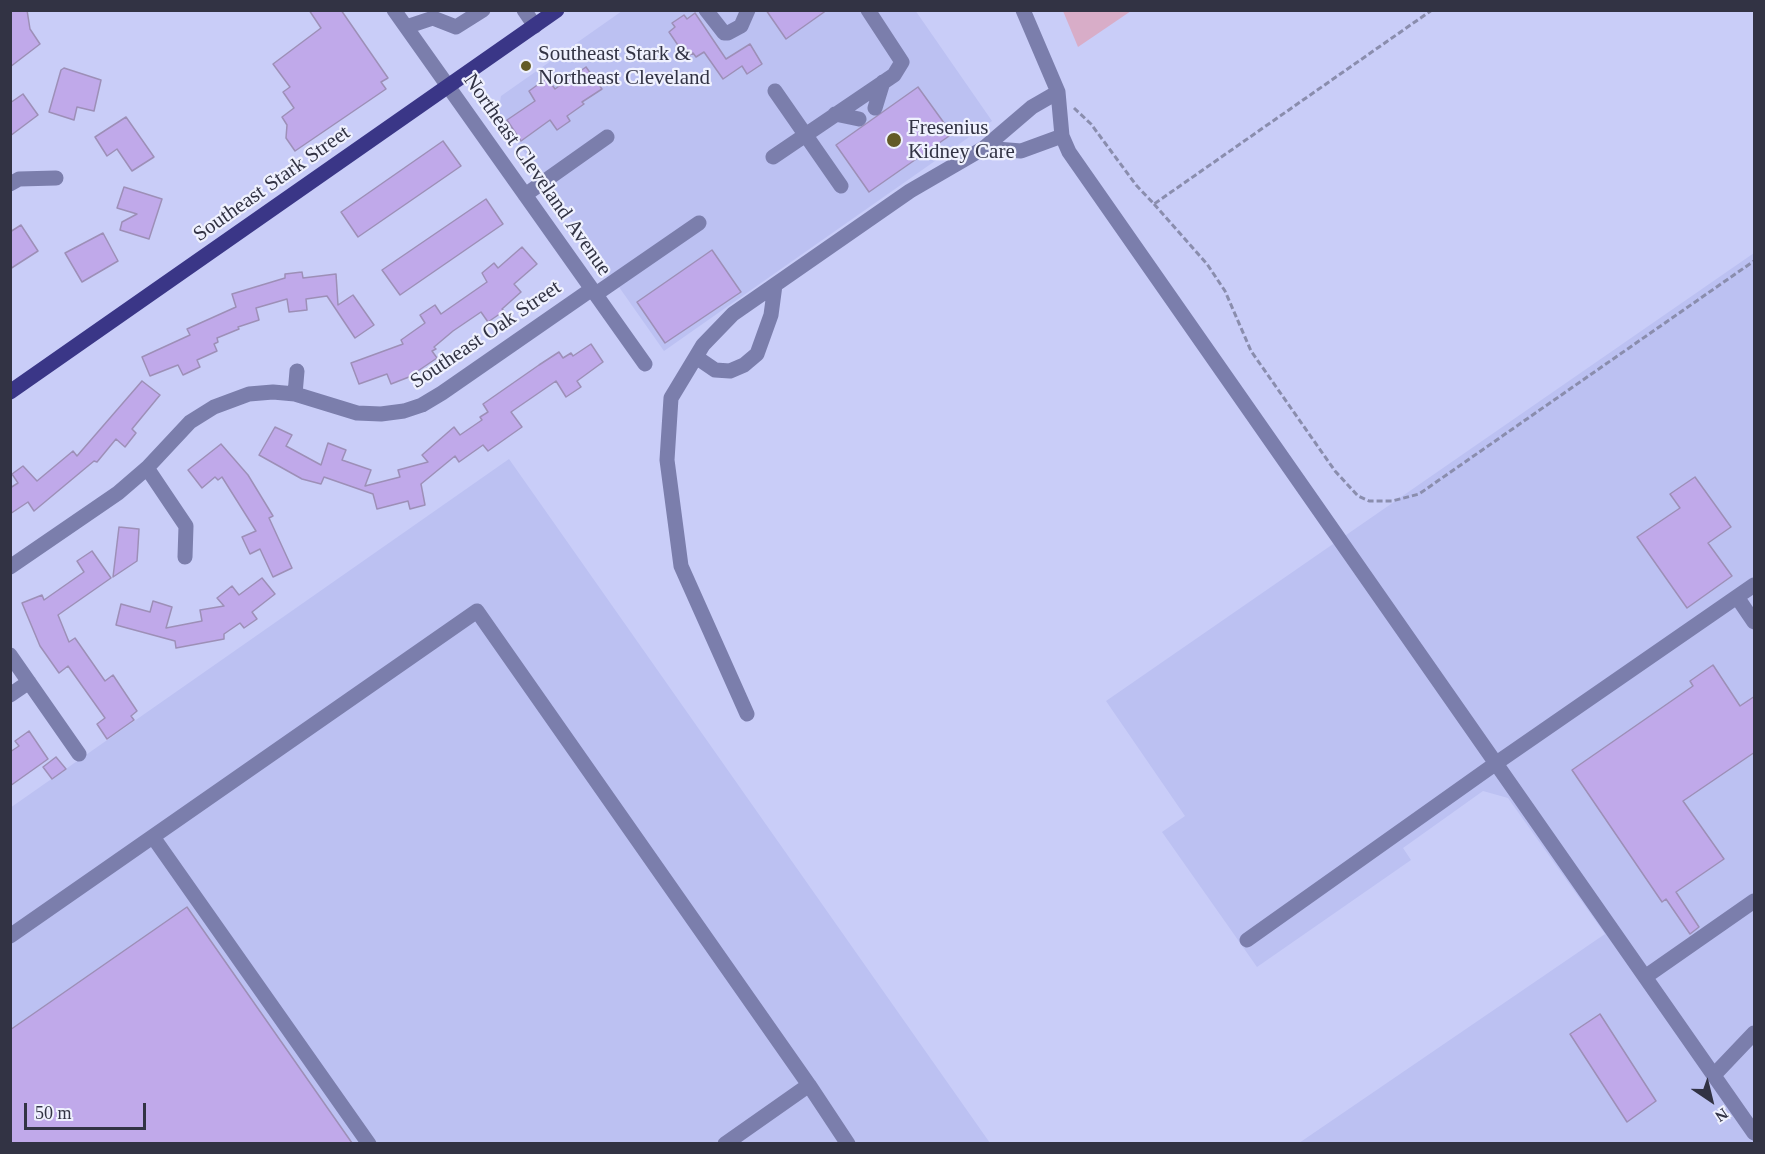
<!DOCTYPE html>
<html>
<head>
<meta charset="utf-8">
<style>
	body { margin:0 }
	#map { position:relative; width:1765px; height:1154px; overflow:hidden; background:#c9cdf8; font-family:"Times New Roman",serif }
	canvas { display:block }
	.frame { position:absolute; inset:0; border:12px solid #323344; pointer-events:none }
	.north { position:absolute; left:1681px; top:1070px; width:60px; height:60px; -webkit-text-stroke:4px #eff1fe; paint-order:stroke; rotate:145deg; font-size:16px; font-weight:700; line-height:24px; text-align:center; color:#323344 }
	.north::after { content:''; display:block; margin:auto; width:21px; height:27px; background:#323344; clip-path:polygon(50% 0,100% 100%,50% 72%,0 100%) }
	.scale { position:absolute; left:24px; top:1103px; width:122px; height:27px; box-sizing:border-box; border:3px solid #323344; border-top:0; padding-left:8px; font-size:18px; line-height:21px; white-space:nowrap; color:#323344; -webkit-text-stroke:4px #eff1fe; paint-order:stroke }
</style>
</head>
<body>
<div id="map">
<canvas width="1765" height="1154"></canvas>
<div class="frame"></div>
<div class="north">N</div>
<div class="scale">50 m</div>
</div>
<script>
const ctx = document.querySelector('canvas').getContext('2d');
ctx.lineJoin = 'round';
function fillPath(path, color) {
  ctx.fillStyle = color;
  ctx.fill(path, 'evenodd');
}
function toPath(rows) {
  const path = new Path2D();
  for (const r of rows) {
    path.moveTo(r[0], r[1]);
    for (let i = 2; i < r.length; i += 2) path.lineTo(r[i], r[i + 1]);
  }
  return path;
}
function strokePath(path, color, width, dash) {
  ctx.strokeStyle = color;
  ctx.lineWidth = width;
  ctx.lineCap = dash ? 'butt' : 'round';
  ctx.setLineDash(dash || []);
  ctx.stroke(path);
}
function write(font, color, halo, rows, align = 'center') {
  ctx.font = font + ' "Times New Roman",serif';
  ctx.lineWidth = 4.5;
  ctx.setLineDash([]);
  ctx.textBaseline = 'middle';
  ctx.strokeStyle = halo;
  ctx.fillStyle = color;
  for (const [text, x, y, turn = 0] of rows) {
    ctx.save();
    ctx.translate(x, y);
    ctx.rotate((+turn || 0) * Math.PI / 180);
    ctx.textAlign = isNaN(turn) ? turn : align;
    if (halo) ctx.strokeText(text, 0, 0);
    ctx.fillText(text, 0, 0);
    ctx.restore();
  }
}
fillPath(toPath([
	[915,10,992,121,664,351,498,115,501,96,622,11],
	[1754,253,1754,1143,1299,1143,1605,934,1508,798,1483,791,1403,848,1411,860,1257,967,1162,832,1185,816,1106,701],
	[509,459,990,1143,11,1143,10,808]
]), '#bcc1f2');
fillPath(toPath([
	[1063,11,1131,11,1078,47]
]), '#d8adc8');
const building = toPath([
	[10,10,27,10,30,29,40,44,10,67,10,10],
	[309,10,341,10,388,78,381,82,386,89,295,151,286,138,287,125,282,117,294,108,283,92,290,87,273,64,321,28,309,10],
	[766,10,827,10,786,39,766,10],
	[695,13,726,59,750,44,762,64,747,74,742,66,723,79,704,52,696,57,693,53,686,57,669,32,675,27,672,23,684,15,687,19,695,13],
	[586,67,602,89,582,102,584,104,567,116,570,121,557,130,550,120,521,141,507,120,535,101,529,91,547,78,555,89,586,67],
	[64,68,101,80,94,111,77,107,74,120,49,112,61,70,64,68],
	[918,87,952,134,869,192,836,145,918,87],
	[23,94,38,115,10,136,10,103,23,94],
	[126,117,154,157,132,171,117,149,107,156,95,137,126,117],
	[443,141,461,166,358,237,341,212,443,141],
	[124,187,162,199,149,239,120,230,122,222,137,214,117,208,124,187],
	[486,199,503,224,400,295,382,270,486,199],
	[21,225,38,251,10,269,10,232,21,225],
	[103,233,118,261,82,282,65,253,103,233],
	[522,247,537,264,514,284,521,292,502,309,504,311,488,322,481,312,453,331,434,347,436,349,432,351,437,358,409,377,391,384,387,374,359,384,351,363,403,344,401,340,425,323,420,315,435,305,441,314,487,282,482,273,494,263,498,268,522,247],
	[712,250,741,292,665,343,637,302,712,250],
	[302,272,303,278,336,274,338,305,353,295,374,325,355,338,327,296,306,299,307,310,289,312,287,299,256,308,259,320,238,327,239,329,217,338,218,342,214,344,217,351,197,360,200,367,183,375,178,365,150,376,142,357,190,335,187,329,236,307,232,294,285,278,285,274,302,272],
	[591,344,603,362,577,381,581,387,566,397,556,381,511,412,522,427,488,451,483,445,459,462,455,456,421,484,425,505,410,509,408,501,377,509,373,494,324,477,321,484,302,479,259,455,275,427,292,435,286,446,321,465,328,443,346,450,342,460,371,470,365,486,400,477,398,470,428,462,422,455,454,427,460,435,482,420,480,417,488,412,483,404,539,365,559,352,563,358,571,353,573,356,591,344],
	[142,381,160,395,132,429,136,433,125,447,116,439,97,462,94,461,34,511,28,502,10,514,10,488,18,483,12,474,23,466,37,481,73,451,77,456,142,381],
	[221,444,248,475,273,516,269,518,292,568,273,577,260,549,250,554,242,537,256,531,222,477,218,480,215,477,202,488,188,470,221,444],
	[1695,477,1731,527,1708,543,1732,576,1687,608,1637,537,1680,508,1670,494,1695,477],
	[119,527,139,529,138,546,137,561,113,577,119,527],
	[92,551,111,578,58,615,69,642,75,638,105,681,113,675,137,711,131,716,134,720,107,739,97,724,105,718,68,666,59,673,40,646,22,603,42,595,44,600,84,572,77,561,92,551],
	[262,578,275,594,252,612,257,619,244,628,240,623,224,634,224,639,176,648,175,641,116,625,121,604,150,612,153,601,172,607,166,628,202,621,200,610,224,606,217,598,232,586,239,595,262,578],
	[1713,665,1740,706,1755,696,1755,752,1683,801,1724,859,1676,892,1699,927,1690,934,1666,899,1662,902,1572,770,1693,686,1690,681,1713,665],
	[29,731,48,759,10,786,10,752,19,746,15,741,29,731],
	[56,757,66,769,52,779,43,767,56,757],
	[187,907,352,1143,10,1143,10,1030,187,907],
	[1600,1014,1656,1101,1627,1122,1570,1034,1600,1014]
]);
fillPath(building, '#c0a9ea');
strokePath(building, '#9d8fb7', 1.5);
strokePath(toPath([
	[1074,108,1091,124,1136,185,1154,204,1432,10],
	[1154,204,1207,264,1225,291,1251,351,1335,471,1358,496,1369,501,1392,501,1419,494,1754,261]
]), '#8a8dad', 3, [6, 3]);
strokePath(toPath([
	[394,10,645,364],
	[524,10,535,26],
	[706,10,724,33,728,33,741,26,748,10],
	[1023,10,1058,92,1062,136,1069,152,1754,1133],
	[406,27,433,18,456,27,483,10],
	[775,91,841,186],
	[875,108,883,82],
	[835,114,859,119],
	[984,148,1021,151,1062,136],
	[773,157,894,75,902,62,868,10],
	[10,184,19,179,56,178],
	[525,195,607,137],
	[596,294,699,223],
	[696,357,715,370,730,371,744,365,757,354,771,315,775,285],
	[295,394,297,371],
	[147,468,186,526,185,557],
	[10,567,118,493,147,468,190,422,214,407,249,394,273,392,295,394,357,413,381,414,404,411,422,405,442,393,592,289],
	[1737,597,1754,622],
	[10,655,79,754],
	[10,695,29,682],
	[747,714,681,566,667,460,671,398,703,345,733,314,910,191,984,148,1032,107,1058,92],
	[153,837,369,1144],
	[10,936,477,611,809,1085,725,1144],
	[1247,940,1495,764,1754,585],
	[1645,977,1754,901],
	[1714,1075,1754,1033],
	[809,1085,848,1144]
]), '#7b7eac', 15);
strokePath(toPath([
	[10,392,557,10]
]), '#3a3687', 15);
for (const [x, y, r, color] of [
	[526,66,6,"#635b27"],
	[894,140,8,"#635b27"]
]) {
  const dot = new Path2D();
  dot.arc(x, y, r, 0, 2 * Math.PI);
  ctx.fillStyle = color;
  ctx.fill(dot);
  strokePath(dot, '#eff1fe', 2);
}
write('21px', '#323344', '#eff1fe', [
	["Southeast Stark &",538,54],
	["Northeast Cleveland",538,78],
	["Fresenius",908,128],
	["Kidney Care",908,152]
], 'left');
write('21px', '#323344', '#eff1fe', [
	["Northeast Cleveland Avenue",537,175,55],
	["Southeast Stark Street",272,184,-35],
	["Southeast Oak Street",486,335,-34]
]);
</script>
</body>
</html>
